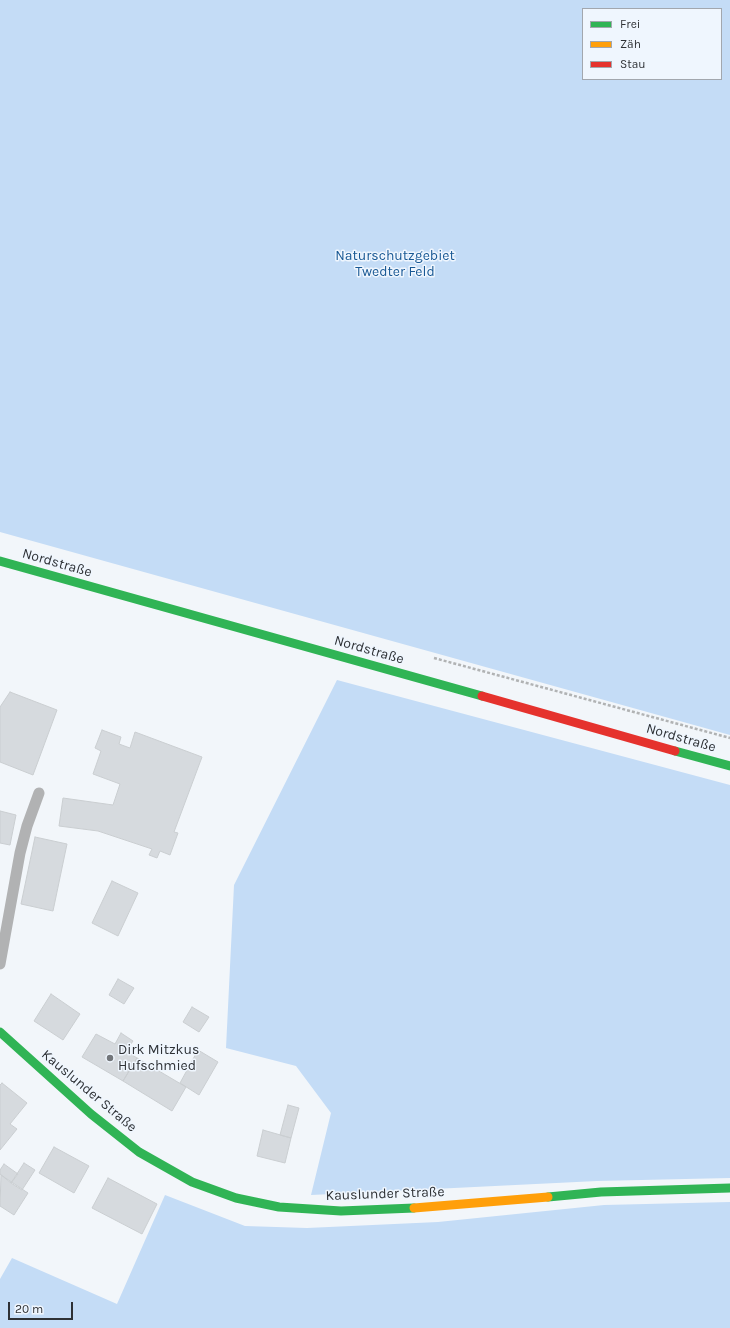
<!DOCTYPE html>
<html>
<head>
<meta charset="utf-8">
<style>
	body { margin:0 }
	#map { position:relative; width:730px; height:1328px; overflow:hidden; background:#f2f6fa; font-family:Karla,sans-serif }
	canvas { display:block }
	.legend { position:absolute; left:582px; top:8px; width:140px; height:72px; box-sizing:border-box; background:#eff6fe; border:1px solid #a2a7ae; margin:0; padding:5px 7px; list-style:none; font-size:12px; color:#2e3135 }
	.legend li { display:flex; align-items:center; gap:8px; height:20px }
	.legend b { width:20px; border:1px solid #a2a7ae }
	.scale { position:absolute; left:8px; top:1302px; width:65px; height:18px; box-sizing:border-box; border:2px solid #2e3135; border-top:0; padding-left:5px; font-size:12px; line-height:14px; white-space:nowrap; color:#2e3135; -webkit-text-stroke:3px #eff6fe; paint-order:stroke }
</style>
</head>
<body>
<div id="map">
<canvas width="730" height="1328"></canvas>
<ul class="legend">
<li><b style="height:5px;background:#30b455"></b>Frei</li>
<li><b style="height:5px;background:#ff9f0a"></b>Zäh</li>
<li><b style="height:5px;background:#e5322d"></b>Stau</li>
</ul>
<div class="scale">20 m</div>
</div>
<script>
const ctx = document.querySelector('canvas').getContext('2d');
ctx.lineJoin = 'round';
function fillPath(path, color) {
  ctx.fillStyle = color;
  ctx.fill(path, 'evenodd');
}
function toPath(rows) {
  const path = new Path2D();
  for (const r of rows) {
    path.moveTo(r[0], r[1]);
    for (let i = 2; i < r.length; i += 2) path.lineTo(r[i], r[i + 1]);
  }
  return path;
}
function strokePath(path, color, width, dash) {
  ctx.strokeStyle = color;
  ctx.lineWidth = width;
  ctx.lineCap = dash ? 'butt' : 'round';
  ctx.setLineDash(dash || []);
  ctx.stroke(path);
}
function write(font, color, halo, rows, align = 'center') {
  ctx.font = font + ' Karla,sans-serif';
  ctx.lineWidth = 3;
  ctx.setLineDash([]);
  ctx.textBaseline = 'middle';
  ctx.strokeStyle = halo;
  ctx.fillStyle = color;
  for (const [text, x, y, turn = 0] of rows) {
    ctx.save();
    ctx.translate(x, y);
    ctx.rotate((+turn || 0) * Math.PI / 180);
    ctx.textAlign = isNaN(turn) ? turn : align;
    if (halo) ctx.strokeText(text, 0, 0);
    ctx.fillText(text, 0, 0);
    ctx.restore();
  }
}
fillPath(toPath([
	[0,0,730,0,730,735,0,532],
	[583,9,721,9,721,79,583,79],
	[337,680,730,785,730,1178,597,1181,311,1195,331,1113,296,1066,226,1048,234,885],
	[165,1195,245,1226,307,1228,438,1222,604,1205,730,1202,730,1328,0,1328,0,1279,12,1258,117,1304]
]), '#c4dcf6');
const building = toPath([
	[10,692,57,710,33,775,0,762,0,707,10,692],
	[102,730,121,737,119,744,130,748,135,732,202,757,174,832,178,833,170,855,160,851,157,858,149,855,152,849,98,831,59,826,63,798,113,805,120,784,93,774,101,751,95,748,102,730],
	[0,811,16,815,10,845,0,843,0,811],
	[35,837,67,844,53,911,21,904,35,837],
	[112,881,138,893,118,936,92,923,112,881],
	[118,979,134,988,124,1004,109,995,118,979],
	[51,994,80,1014,63,1040,34,1021,51,994],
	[192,1007,209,1017,199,1032,183,1022,192,1007],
	[121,1033,133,1041,126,1051,137,1058,123,1081,82,1057,96,1034,115,1044,121,1033],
	[198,1050,218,1062,199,1095,180,1083,198,1050],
	[137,1058,186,1087,172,1111,123,1081,137,1058],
	[2,1083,27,1103,10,1124,17,1129,0,1150,0,1085,2,1083],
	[288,1105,299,1108,291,1138,280,1135,288,1105],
	[263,1130,291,1138,285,1163,257,1156,263,1130],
	[54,1147,89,1166,74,1193,39,1173,54,1147],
	[24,1163,35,1170,22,1190,11,1183,24,1163],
	[4,1164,18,1174,11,1183,0,1174,0,1170,4,1164],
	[1,1175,28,1193,14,1215,0,1206,1,1175],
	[108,1178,157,1204,142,1234,92,1208,108,1178]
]);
fillPath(building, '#d6dade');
strokePath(building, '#caced1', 1);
strokePath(toPath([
	[434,658,730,738]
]), '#b1b3b4', 2.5, [3, 2]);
strokePath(toPath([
	[0,964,20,853,27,826,39,793]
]), '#b1b2b3', 11);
strokePath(toPath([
	[0,561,482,696],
	[675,751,730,766],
	[0,1032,91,1114,139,1152,192,1182,236,1198,279,1207,341,1211,414,1208],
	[548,1197,601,1192,730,1188]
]), '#30b455', 9);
strokePath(toPath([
	[414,1208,548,1197]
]), '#ff9f0a', 9);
strokePath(toPath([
	[482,696,675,751]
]), '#e5322d', 9);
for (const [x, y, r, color] of [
	[110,1058,4,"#73767a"]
]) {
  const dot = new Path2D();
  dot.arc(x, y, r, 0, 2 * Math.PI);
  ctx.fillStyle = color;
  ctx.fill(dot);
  strokePath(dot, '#eff6fe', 1.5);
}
write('14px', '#185894', '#eff6fe', [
	["Naturschutzgebiet",395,256],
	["Twedter Feld",395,272]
]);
write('14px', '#2e3135', '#eff6fe', [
	["Nordstraße",57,563,16],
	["Nordstraße",369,650,16],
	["Nordstraße",681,738,16],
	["Kauslunder Straße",89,1091,40],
	["Kauslunder Straße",385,1194,-2]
]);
write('14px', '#2e3135', '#eff6fe', [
	["Dirk Mitzkus",118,1050],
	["Hufschmied",118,1066]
], 'left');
</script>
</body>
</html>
